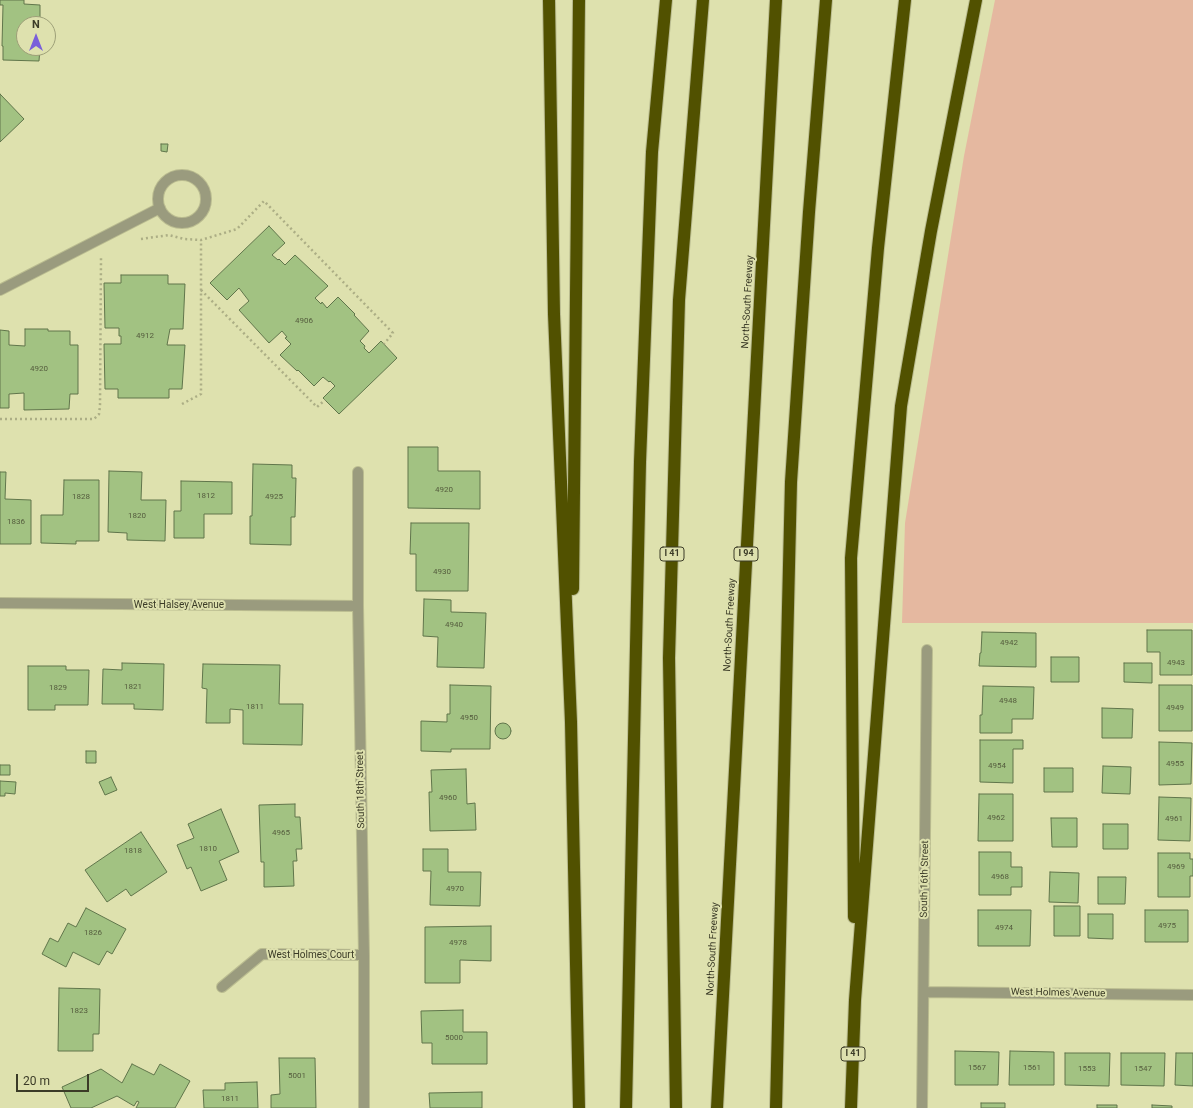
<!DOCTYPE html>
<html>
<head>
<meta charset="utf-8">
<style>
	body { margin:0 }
	#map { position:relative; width:1193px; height:1108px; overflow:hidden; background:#dee1ae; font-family:Roboto,sans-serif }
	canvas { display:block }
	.north { position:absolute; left:16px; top:16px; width:40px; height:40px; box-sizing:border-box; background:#dee1ae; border:1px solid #9d9f78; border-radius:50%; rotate:0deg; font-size:11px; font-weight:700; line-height:16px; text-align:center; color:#3b3b27 }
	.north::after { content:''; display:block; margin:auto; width:14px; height:18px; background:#7a5fda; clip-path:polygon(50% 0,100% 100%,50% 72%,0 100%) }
	.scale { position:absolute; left:16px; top:1074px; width:73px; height:18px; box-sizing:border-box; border:2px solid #3b3b27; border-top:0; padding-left:5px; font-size:12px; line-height:14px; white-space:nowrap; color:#3b3b27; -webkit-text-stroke:3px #dee1ae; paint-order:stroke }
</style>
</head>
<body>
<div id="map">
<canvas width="1193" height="1108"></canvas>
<div class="north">N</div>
<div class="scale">20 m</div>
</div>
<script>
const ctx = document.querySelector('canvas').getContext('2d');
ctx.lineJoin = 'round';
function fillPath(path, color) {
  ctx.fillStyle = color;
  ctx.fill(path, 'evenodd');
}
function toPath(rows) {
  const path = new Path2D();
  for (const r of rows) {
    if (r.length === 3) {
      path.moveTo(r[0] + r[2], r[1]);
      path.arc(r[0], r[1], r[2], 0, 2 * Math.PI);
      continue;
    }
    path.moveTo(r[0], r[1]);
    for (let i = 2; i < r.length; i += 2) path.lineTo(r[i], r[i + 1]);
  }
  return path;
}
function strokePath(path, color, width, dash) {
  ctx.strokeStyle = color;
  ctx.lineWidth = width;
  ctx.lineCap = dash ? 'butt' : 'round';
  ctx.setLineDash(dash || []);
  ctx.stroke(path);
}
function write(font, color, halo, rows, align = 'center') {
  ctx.font = font + ' Roboto,sans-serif';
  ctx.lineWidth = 4;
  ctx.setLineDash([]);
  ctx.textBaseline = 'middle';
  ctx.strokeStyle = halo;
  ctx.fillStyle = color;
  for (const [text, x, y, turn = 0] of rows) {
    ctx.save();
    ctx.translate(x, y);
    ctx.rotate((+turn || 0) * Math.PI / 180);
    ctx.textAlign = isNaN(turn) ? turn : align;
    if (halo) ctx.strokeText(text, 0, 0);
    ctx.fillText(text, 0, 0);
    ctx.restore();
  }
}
fillPath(toPath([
	[995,0,1193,0,1193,623,902,623,905,523,964,156]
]), '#e5b8a0');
const building = toPath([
	[0,0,24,0,24,4,40,5,40,24,24,24,24,48,40,48,39,61,3,60,3,46,2,46,3,5,0,5,0,0],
	[0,94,24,119,0,142,0,94],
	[161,144,168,144,167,152,161,151,161,144],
	[269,226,285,243,272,255,278,260,279,259,285,265,295,255,328,286,315,298,321,304,322,302,327,308,338,297,355,314,354,315,369,331,360,341,365,346,364,348,369,353,381,341,397,358,339,414,323,398,335,386,330,381,329,382,323,377,314,386,298,370,297,371,280,355,291,344,285,338,287,337,282,331,269,343,239,310,249,301,239,288,227,300,210,283,269,226],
	[121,275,168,275,168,284,185,284,183,329,170,329,167,345,185,345,182,389,169,389,169,398,118,398,118,389,105,389,104,344,121,344,121,336,119,336,119,328,105,328,104,283,121,283,121,275],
	[25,329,48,329,48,331,70,331,70,345,78,345,78,394,70,394,69,409,24,410,24,393,9,394,9,408,0,408,0,330,9,331,9,345,25,346,25,329],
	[408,447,438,447,438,471,480,471,480,509,408,508,408,447],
	[253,464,292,465,292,478,296,478,295,517,291,517,291,545,250,544,250,516,252,516,253,464],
	[109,471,142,472,141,500,166,500,165,541,127,540,127,533,108,532,109,471],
	[0,472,6,472,5,499,31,500,31,544,0,544,0,472],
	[64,480,99,480,99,541,76,541,76,544,41,543,41,515,63,515,64,480],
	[181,481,232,482,232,514,204,514,204,538,174,538,174,511,181,511,181,481],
	[411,523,469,523,468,591,416,591,416,554,410,554,411,523],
	[424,599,451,600,451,612,486,613,484,668,437,667,438,637,423,636,424,599],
	[1147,630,1192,630,1192,675,1160,675,1160,652,1147,652,1147,630],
	[982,632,1036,633,1036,667,979,666,980,653,981,653,982,632],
	[1051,657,1079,657,1079,682,1051,682,1051,657],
	[122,663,164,664,163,710,134,709,134,704,102,704,103,669,122,670,122,663],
	[1124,663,1152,663,1152,683,1124,682,1124,663],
	[203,664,280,665,279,704,303,704,302,745,243,744,243,710,230,709,230,723,206,723,207,689,202,688,203,664],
	[28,666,66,666,66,670,89,670,88,705,55,705,55,710,28,710,28,666],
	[450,685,491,686,490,749,451,749,451,752,421,751,421,721,447,722,447,714,450,714,450,685],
	[1159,685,1192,685,1192,731,1159,731,1159,685],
	[983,686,1034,687,1033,719,1012,719,1012,733,980,733,980,715,982,715,983,686],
	[1102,708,1133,709,1132,738,1102,738,1102,708],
	[503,731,8],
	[980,740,1023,740,1023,749,1013,749,1013,783,980,782,980,740],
	[1159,742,1192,743,1191,784,1159,785,1159,742],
	[86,751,96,751,96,763,86,763,86,751],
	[0,765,10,765,10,775,0,775,0,765],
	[1103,766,1131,767,1130,794,1102,793,1103,766],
	[1044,768,1073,768,1073,792,1044,792,1044,768],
	[466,769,467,804,475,803,476,830,430,831,429,792,432,792,431,770,466,769],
	[111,777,117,790,105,795,99,782,111,777],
	[0,781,16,782,15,794,5,793,5,796,0,796,0,781],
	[979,794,1013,794,1013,841,978,841,979,794],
	[1159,797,1191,798,1190,841,1158,840,1159,797],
	[295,804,295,817,300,817,302,849,296,849,297,861,293,861,294,886,264,887,264,862,261,862,259,805,295,804],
	[221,809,239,852,219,861,227,880,201,891,191,867,187,869,177,845,194,838,188,824,221,809],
	[1051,818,1077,818,1077,847,1052,847,1051,818],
	[1103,824,1128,824,1128,849,1103,849,1103,824],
	[141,832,167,872,131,896,126,889,107,902,85,870,141,832],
	[423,849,448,849,448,872,481,872,480,906,430,905,431,871,423,871,423,849],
	[979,852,1011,852,1011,867,1022,867,1022,887,1011,887,1011,895,979,895,979,852],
	[1158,853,1190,853,1190,859,1193,859,1193,876,1190,876,1190,897,1158,897,1158,853],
	[1050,872,1079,873,1078,903,1049,902,1050,872],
	[1098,877,1126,877,1125,904,1098,904,1098,877],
	[1054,906,1080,906,1080,936,1054,936,1054,906],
	[86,908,126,929,112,954,107,951,99,965,73,952,66,967,42,954,50,938,58,942,68,923,76,927,86,908],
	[978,910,1031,910,1030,946,978,946,978,910],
	[1145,910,1188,910,1188,942,1145,942,1145,910],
	[1088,914,1113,914,1113,939,1088,938,1088,914],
	[491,926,491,961,460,960,460,983,425,983,425,927,491,926],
	[59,988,100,989,99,1034,93,1034,93,1051,58,1051,59,988],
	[463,1010,463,1032,487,1032,487,1064,432,1064,432,1043,422,1043,421,1011,463,1010],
	[955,1051,999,1052,998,1085,955,1085,955,1051],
	[1010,1051,1054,1052,1054,1085,1009,1085,1010,1051],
	[1065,1053,1110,1053,1109,1086,1065,1085,1065,1053],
	[1121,1053,1165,1053,1164,1086,1121,1085,1121,1053],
	[1176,1053,1193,1053,1193,1086,1175,1085,1176,1053],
	[279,1058,315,1058,316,1108,271,1108,271,1095,280,1094,279,1058],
	[132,1064,154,1075,160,1064,190,1081,175,1108,136,1108,139,1102,137,1101,134,1106,117,1096,91,1108,71,1108,62,1087,101,1069,122,1083,132,1064],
	[257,1082,258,1108,204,1108,203,1090,225,1090,225,1083,257,1082],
	[482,1092,482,1108,430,1108,429,1093,482,1092],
	[981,1103,1005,1103,1005,1108,981,1108,981,1103],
	[1097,1105,1117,1105,1117,1108,1097,1108,1097,1105],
	[1152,1105,1172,1106,1172,1108,1152,1108,1152,1105]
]);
fillPath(building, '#a2c282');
strokePath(building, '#60754b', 1);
const minor = toPath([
	[182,199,24],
	[0,290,160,208],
	[358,472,358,606,364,955,364,1108],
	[0,603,358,606],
	[222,987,262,954,364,955],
	[924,992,1193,995],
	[922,1108,927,650]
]);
const highway = toPath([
	[549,0,554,314,571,722,579,1108],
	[573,589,579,0],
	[854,917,851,558,878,248,905,0],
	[626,1108,640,462,652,152,666,0],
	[676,1108,669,658,679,300,703,0],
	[717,1108,776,0],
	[776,1108,791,482,809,212,826,0],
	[851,1108,855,1000,901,406,931,231,976,0]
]);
strokePath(minor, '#babc90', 12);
strokePath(highway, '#babc90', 14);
strokePath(toPath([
	[141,239,169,235,184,239,201,240,224,233,237,229,264,201,393,333,384,344],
	[201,290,317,407,325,400],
	[182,404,201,394,201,240],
	[0,419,94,419,99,414,100,406,101,258]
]), '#acae85', 2.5, [2, 3]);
strokePath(minor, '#9a9b7e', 10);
strokePath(highway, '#515100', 12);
write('8px', '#555d3e', null, [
	["4906",304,321],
	["4912",145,336],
	["4920",39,369],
	["4920",444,490],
	["1812",206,496],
	["1828",81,497],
	["4925",274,497],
	["1820",137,516],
	["1836",16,522],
	["4930",442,572],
	["4940",454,625],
	["4942",1009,643],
	["4943",1176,663],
	["1821",133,687],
	["1829",58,688],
	["4948",1008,701],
	["1811",255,707],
	["4949",1175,708],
	["4950",469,718],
	["4955",1175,764],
	["4954",997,766],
	["4960",448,798],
	["4962",996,818],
	["4961",1174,819],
	["4965",281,833],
	["1810",208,849],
	["1818",133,851],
	["4969",1176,867],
	["4968",1000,877],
	["4970",455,889],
	["4975",1167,926],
	["4974",1004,928],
	["1826",93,933],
	["4978",458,943],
	["1823",79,1011],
	["5000",454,1038],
	["1567",977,1068],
	["1561",1032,1068],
	["1553",1087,1069],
	["1547",1143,1069],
	["5001",297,1076],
	["1811",230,1099]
]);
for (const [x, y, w] of [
	[672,554,24],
	[746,554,24],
	[853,1054,24]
]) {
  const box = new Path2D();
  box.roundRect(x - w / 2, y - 7, w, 14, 3);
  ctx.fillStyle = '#dee1ae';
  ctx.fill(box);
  strokePath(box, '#3b3b27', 1);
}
write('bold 9px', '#3b3b27', null, [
	["I 41",672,554],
	["I 94",746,554],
	["I 41",853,1054]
]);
write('10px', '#3b3b27', '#dee1ae', [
	["North-South Freeway",748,302,-87],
	["West Halsey Avenue",179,605],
	["North-South Freeway",730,625,-87],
	["South 18th Street",361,790,-91],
	["South 16th Street",925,879,-89],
	["North-South Freeway",713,949,-87],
	["West Holmes Court",311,955],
	["West Holmes Avenue",1058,993,1]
]);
</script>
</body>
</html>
